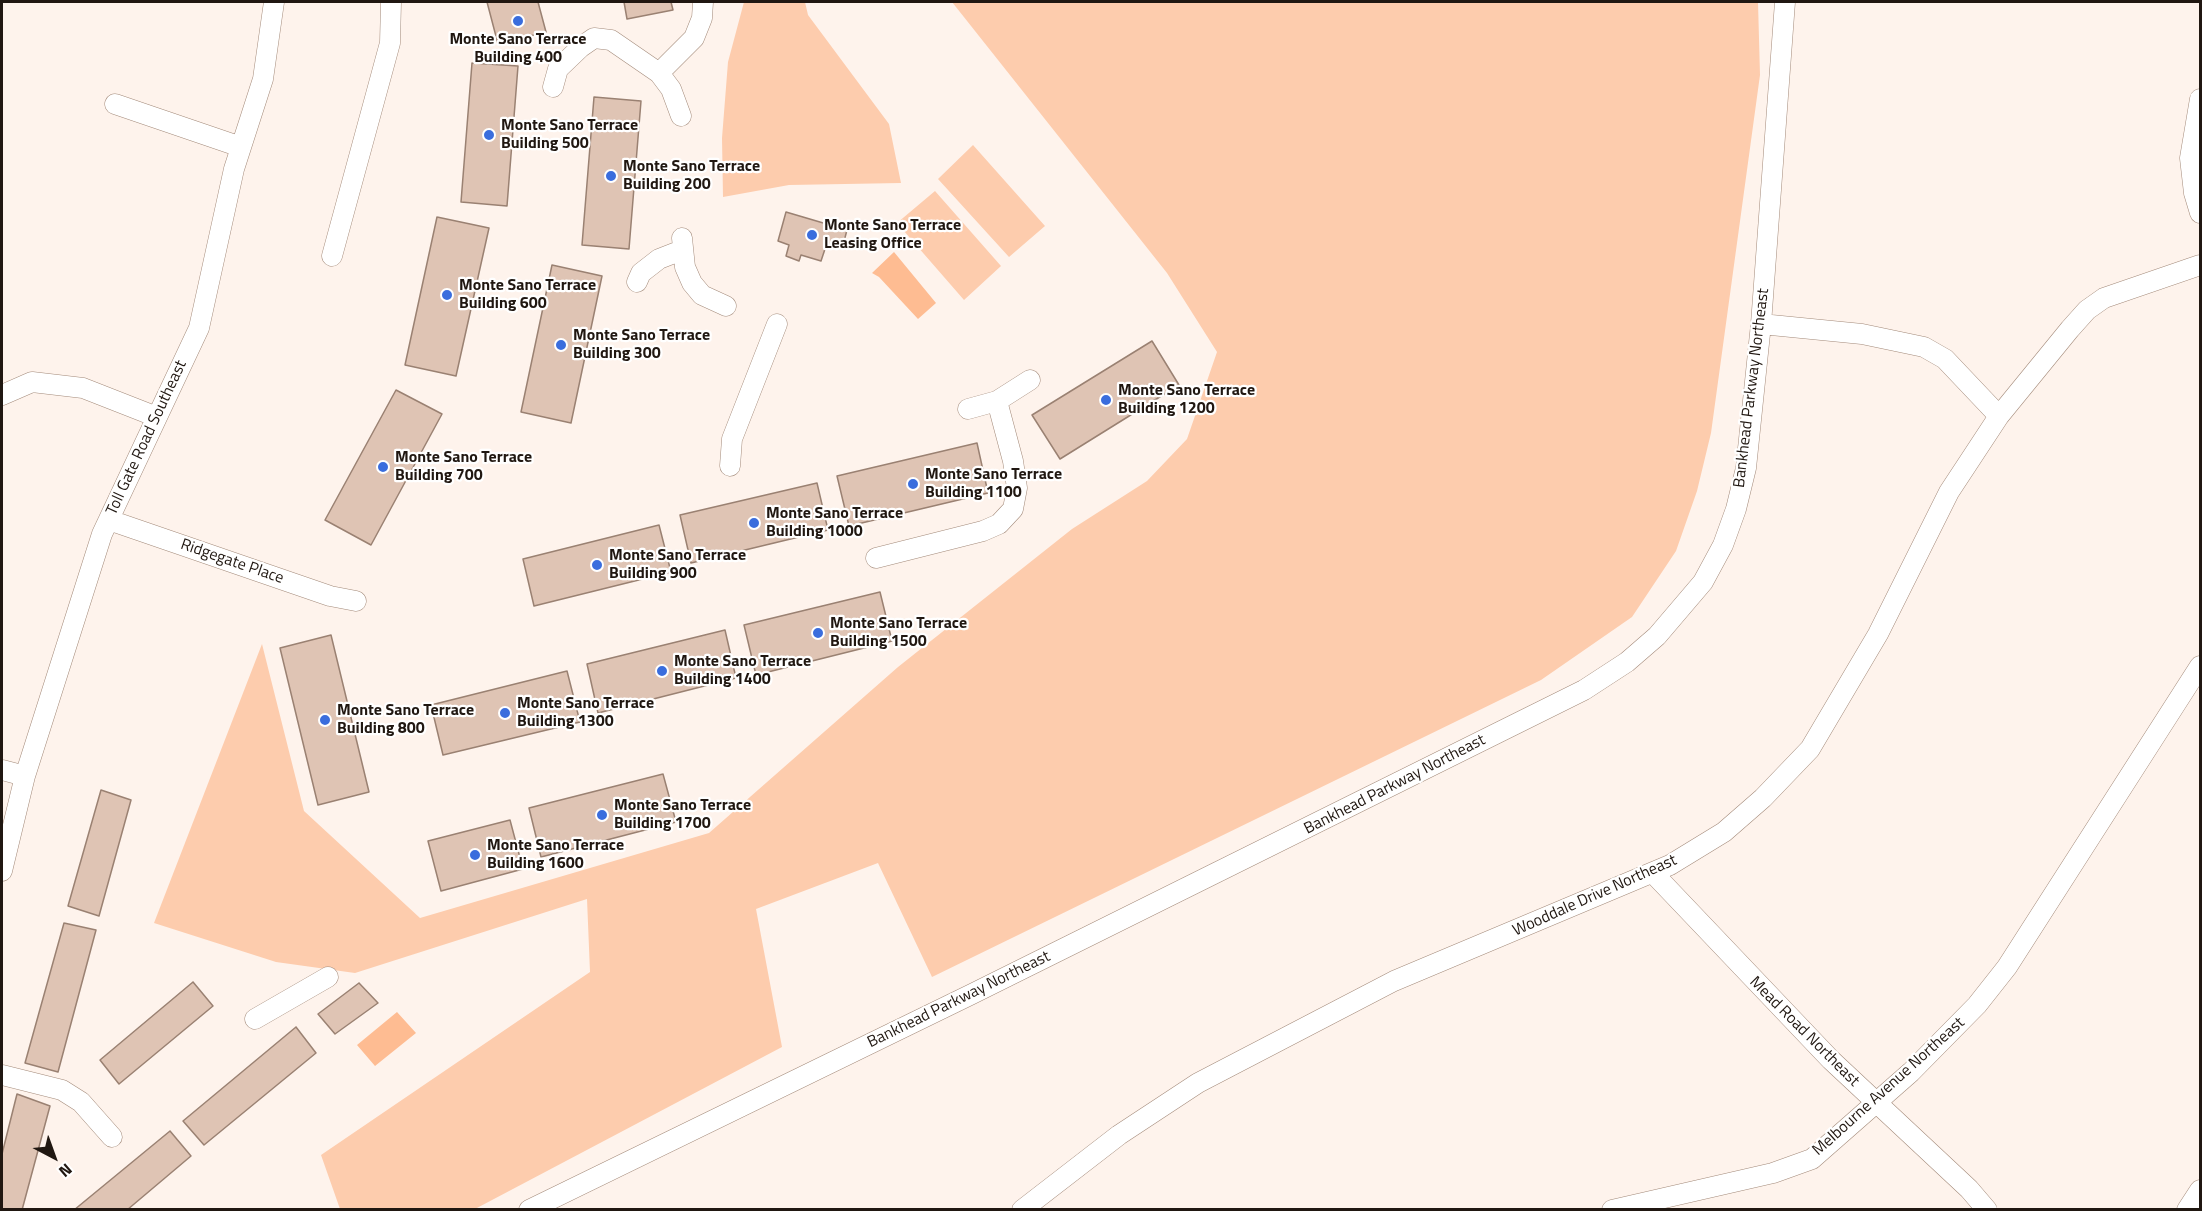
<!DOCTYPE html>
<html>
<head>
<meta charset="utf-8">
<style>
	body { margin:0 }
	#map { position:relative; width:2202px; height:1211px; overflow:hidden; background:#fef3ec; font-family:"Titillium Web",sans-serif }
	canvas { display:block }
	.frame { position:absolute; inset:0; border:3px solid #201711; pointer-events:none }
	.north { position:absolute; left:24px; top:1127px; width:60px; height:60px; -webkit-text-stroke:4px #fff; paint-order:stroke; rotate:139deg; font-size:16px; font-weight:700; line-height:24px; text-align:center; color:#201711 }
	.north::after { content:''; display:block; margin:auto; width:21px; height:27px; background:#201711; clip-path:polygon(50% 0,100% 100%,50% 72%,0 100%) }
</style>
</head>
<body>
<div id="map">
<canvas width="2202" height="1211"></canvas>
<div class="frame"></div>
<div class="north">N</div>
</div>
<script>
const ctx = document.querySelector('canvas').getContext('2d');
ctx.lineJoin = 'round';
function fillPath(path, color) {
  ctx.fillStyle = color;
  ctx.fill(path, 'evenodd');
}
function toPath(rows) {
  const path = new Path2D();
  for (const r of rows) {
    path.moveTo(r[0], r[1]);
    for (let i = 2; i < r.length; i += 2) path.lineTo(r[i], r[i + 1]);
  }
  return path;
}
function strokePath(path, color, width, dash) {
  ctx.strokeStyle = color;
  ctx.lineWidth = width;
  ctx.lineCap = dash ? 'butt' : 'round';
  ctx.setLineDash(dash || []);
  ctx.stroke(path);
}
function write(font, color, halo, rows, align = 'center') {
  ctx.font = font + ' "Titillium Web",sans-serif';
  ctx.lineWidth = 4.5;
  ctx.setLineDash([]);
  ctx.textBaseline = 'middle';
  ctx.strokeStyle = halo;
  ctx.fillStyle = color;
  for (const [text, x, y, turn = 0] of rows) {
    ctx.save();
    ctx.translate(x, y);
    ctx.rotate((+turn || 0) * Math.PI / 180);
    ctx.textAlign = isNaN(turn) ? turn : align;
    if (halo) ctx.strokeText(text, 0, 0);
    ctx.fillText(text, 0, 0);
    ctx.restore();
  }
}
fillPath(toPath([
	[744,2,805,2,808,15,889,124,901,183,789,185,723,197,722,138,728,62],
	[952,2,1758,2,1760,75,1711,433,1697,491,1676,551,1632,617,1541,680,932,977,878,863,756,909,782,1047,475,1209,340,1209,321,1155,590,972,587,899,355,973,276,962,154,923,262,644,304,811,420,918,709,833,898,667,1072,529,1147,481,1187,439,1217,352,1167,273],
	[973,145,1045,226,1009,257,938,179],
	[935,191,1001,266,964,300,897,223]
]), '#fdccad');
fillPath(toPath([
	[894,252,936,303,918,319,879,277,872,273],
	[397,1012,416,1033,375,1066,357,1045]
]), '#febc92');
const building = toPath([
	[487,2,538,2,546,32,498,44,487,2],
	[624,2,671,2,673,10,627,19,624,2],
	[472,63,518,66,507,206,461,202,472,63],
	[594,97,641,101,629,249,582,245,594,97],
	[786,212,847,230,842,249,826,246,821,261,801,255,799,261,786,256,789,245,778,241,786,212],
	[437,217,489,228,456,376,405,365,437,217],
	[552,265,602,276,571,423,521,412,552,265],
	[1152,341,1179,385,1060,459,1032,415,1152,341],
	[396,390,442,414,371,545,325,520,396,390],
	[977,443,988,493,849,526,837,476,977,443],
	[817,483,828,530,691,563,680,515,817,483],
	[659,525,671,572,534,606,523,559,659,525],
	[880,592,892,641,756,675,744,625,880,592],
	[725,630,736,678,598,713,587,664,725,630],
	[331,635,369,792,318,805,280,648,331,635],
	[567,671,580,722,443,755,431,705,567,671],
	[663,774,676,822,541,857,529,808,663,774],
	[101,790,131,800,99,916,68,906,101,790],
	[510,820,523,869,441,891,428,841,510,820],
	[64,923,96,930,58,1072,25,1063,64,923],
	[193,982,213,1006,119,1084,100,1060,193,982],
	[359,983,378,1003,335,1034,318,1014,359,983],
	[296,1027,316,1053,204,1145,183,1121,296,1027],
	[17,1094,50,1106,22,1210,2,1210,2,1154,17,1094],
	[170,1131,191,1156,127,1210,74,1210,170,1131]
]);
fillPath(building, '#dfc4b4');
strokePath(building, '#9a8172', 1.5);
const minor = toPath([
	[659,73,694,38,702,18,703,2],
	[553,87,558,69,581,47,594,38,611,40,659,73,671,89,681,116],
	[2200,99,2190,158,2194,193,2200,213],
	[115,104,241,147],
	[682,238,685,267,692,283,702,295,726,306],
	[332,256,390,43,391,2],
	[637,282,641,273,659,259,682,250],
	[1761,324,1862,334,1924,347,1945,359,1999,416],
	[2,395,32,382,83,388,157,417],
	[968,409,997,401,1030,380],
	[730,466,732,439,777,324],
	[109,520,330,596,356,601],
	[876,558,983,531,999,524,1013,509,1017,488,1013,461,997,401],
	[2,770,25,776],
	[2,871,25,776,102,534,199,328,234,169,263,79,274,2],
	[1653,873,1831,1060,1969,1189,1987,1210],
	[255,1019,328,977],
	[2,1075,62,1090,81,1102,112,1137],
	[529,1210,972,994,1584,690,1627,662,1657,636,1703,582,1723,545,1736,509,1746,468,1761,324,1785,2],
	[1022,1210,1119,1135,1198,1083,1394,981,1670,865,1724,832,1763,798,1810,749,1878,634,1949,492,1999,416,2070,329,2087,310,2104,298,2200,265],
	[1612,1210,1773,1173,1812,1159,1911,1072,1977,1005,2007,967,2200,666],
	[2187,1210,2200,1190]
]);
strokePath(minor, '#a38a7a', 21);
strokePath(minor, '#fff', 20);
for (const [x, y, r, color] of [
	[518,21,6,"#3a6ddd"],
	[489,135,6,"#3a6ddd"],
	[611,176,6,"#3a6ddd"],
	[812,235,6,"#3a6ddd"],
	[447,295,6,"#3a6ddd"],
	[561,345,6,"#3a6ddd"],
	[1106,400,6,"#3a6ddd"],
	[383,467,6,"#3a6ddd"],
	[913,484,6,"#3a6ddd"],
	[754,523,6,"#3a6ddd"],
	[597,565,6,"#3a6ddd"],
	[818,633,6,"#3a6ddd"],
	[662,671,6,"#3a6ddd"],
	[505,713,6,"#3a6ddd"],
	[325,720,6,"#3a6ddd"],
	[602,815,6,"#3a6ddd"],
	[475,855,6,"#3a6ddd"]
]) {
  const dot = new Path2D();
  dot.arc(x, y, r, 0, 2 * Math.PI);
  ctx.fillStyle = color;
  ctx.fill(dot);
  strokePath(dot, '#fff', 2);
}
write('bold 16px', '#201711', '#fff', [
	["Monte Sano Terrace",518,40,"center"],
	["Building 400",518,58,"center"],
	["Monte Sano Terrace",501,126],
	["Building 500",501,144],
	["Monte Sano Terrace",623,167],
	["Building 200",623,185],
	["Monte Sano Terrace",824,226],
	["Leasing Office",824,244],
	["Monte Sano Terrace",459,286],
	["Building 600",459,304],
	["Monte Sano Terrace",573,336],
	["Building 300",573,354],
	["Monte Sano Terrace",1118,391],
	["Building 1200",1118,409],
	["Monte Sano Terrace",395,458],
	["Building 700",395,476],
	["Monte Sano Terrace",925,475],
	["Building 1100",925,493],
	["Monte Sano Terrace",766,514],
	["Building 1000",766,532],
	["Monte Sano Terrace",609,556],
	["Building 900",609,574],
	["Monte Sano Terrace",830,624],
	["Building 1500",830,642],
	["Monte Sano Terrace",674,662],
	["Building 1400",674,680],
	["Monte Sano Terrace",517,704],
	["Building 1300",517,722],
	["Monte Sano Terrace",337,711],
	["Building 800",337,729],
	["Monte Sano Terrace",614,806],
	["Building 1700",614,824],
	["Monte Sano Terrace",487,846],
	["Building 1600",487,864]
], 'left');
write('16px', '#201711', '#fff', [
	["Bankhead Parkway Northeast",1752,388,-83],
	["Toll Gate Road Southeast",147,438,-65],
	["Ridgegate Place",232,562,19],
	["Bankhead Parkway Northeast",1395,785,-27],
	["Wooddale Drive Northeast",1595,896,-24],
	["Bankhead Parkway Northeast",959,1000,-26],
	["Mead Road Northeast",1804,1032,45],
	["Melbourne Avenue Northeast",1889,1087,-42]
]);
</script>
</body>
</html>
